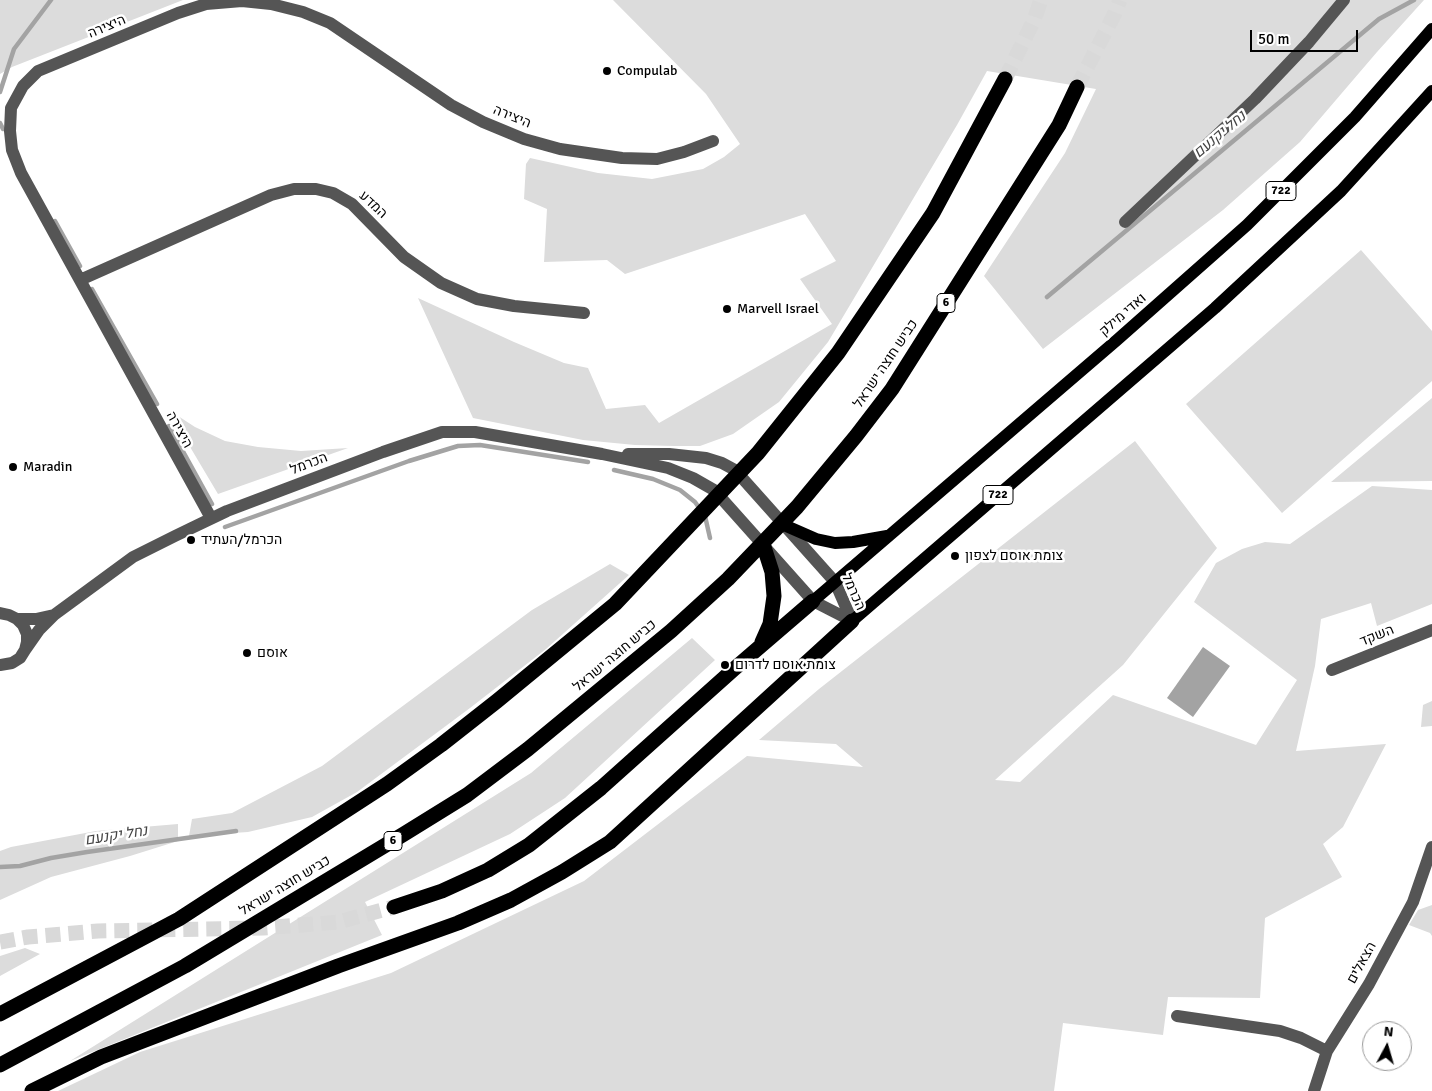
<!DOCTYPE html>
<html>
<head>
<meta charset="utf-8">
<style>
	body { margin:0 }
	#map { position:relative; width:1432px; height:1091px; overflow:hidden; background:#fff; font-family:Signika,sans-serif }
	canvas { display:block }
	.north { position:absolute; left:1362px; top:1021px; width:50px; height:50px; box-sizing:border-box; background:#fff; border:1px solid #999; border-radius:50%; rotate:6deg; font-size:14px; font-weight:700; line-height:20px; text-align:center; color:#000 }
	.north::after { content:''; display:block; margin:auto; width:18px; height:22px; background:#000; clip-path:polygon(50% 0,100% 100%,50% 72%,0 100%) }
	.scale { position:absolute; left:1250px; top:30px; width:108px; height:22px; box-sizing:border-box; border:2px solid #000; border-top:0; padding-left:6px; font-size:15px; line-height:18px; white-space:nowrap; color:#000; -webkit-text-stroke:4px #fff; paint-order:stroke }
</style>
</head>
<body>
<div id="map">
<canvas width="1432" height="1091"></canvas>
<div class="north">N</div>
<div class="scale">50 m</div>
</div>
<script>
const ctx = document.querySelector('canvas').getContext('2d');
ctx.lineJoin = 'round';
function fillPath(path, color) {
  ctx.fillStyle = color;
  ctx.fill(path, 'evenodd');
}
function toPath(rows) {
  const path = new Path2D();
  for (const r of rows) {
    path.moveTo(r[0], r[1]);
    for (let i = 2; i < r.length; i += 2) path.lineTo(r[i], r[i + 1]);
  }
  return path;
}
function strokePath(path, color, width, dash) {
  ctx.strokeStyle = color;
  ctx.lineWidth = width;
  ctx.lineCap = dash ? 'butt' : 'round';
  ctx.setLineDash(dash || []);
  ctx.stroke(path);
}
function write(font, color, halo, rows, align = 'center') {
  ctx.font = font + ' Signika,Heebo,sans-serif';
  ctx.lineWidth = 5;
  ctx.setLineDash([]);
  ctx.textBaseline = 'middle';
  ctx.strokeStyle = halo;
  ctx.fillStyle = color;
  for (const [text, x, y, turn = 0] of rows) {
    ctx.save();
    ctx.translate(x, y);
    ctx.rotate((+turn || 0) * Math.PI / 180);
    ctx.textAlign = isNaN(turn) ? turn : align;
    if (halo) ctx.strokeText(text, 0, 0);
    ctx.fillText(text, 0, 0);
    ctx.restore();
  }
}
fillPath(toPath([
	[0,0,183,0,12,67,0,74],
	[613,0,1424,0,1377,52,1300,142,1223,210,1043,349,984,276,1065,153,1096,89,987,71,957,125,828,342,779,402,733,434,700,446,674,446,635,445,583,440,473,418,418,298,514,342,564,363,588,368,606,409,645,405,659,423,832,324,800,279,836,261,805,214,625,274,607,260,544,262,547,209,524,199,526,164,530,158,598,173,652,179,703,169,724,157,740,144,706,94],
	[1361,250,1432,331,1432,381,1282,513,1186,404],
	[1432,398,1432,481,1331,482],
	[175,414,195,427,225,441,258,447,301,451,348,448,218,494,177,425],
	[1135,441,1217,548,1123,665,995,780,1020,782,1113,695,1256,745,1297,680,1194,602,1216,563,1242,549,1265,542,1290,544,1372,486,1432,490,1432,604,1377,626,1371,603,1321,619,1315,666,1296,751,1386,744,1343,827,1323,844,1342,877,1265,918,1260,998,1168,997,1163,1035,1063,1023,1054,1091,58,1091,140,1052,391,973,584,881,747,756,863,767,836,744,759,740,819,689],
	[610,564,629,575,546,649,470,708,357,792,312,817,248,832,189,836,192,819,232,813,322,766,532,610],
	[692,638,715,660,565,798,510,834,365,902,382,935,70,1061,531,773],
	[1432,701,1432,726,1421,727,1423,705],
	[178,824,178,841,130,856,51,877,0,900,0,851,11,847,96,831],
	[1432,905,1432,936,1430,933,1409,925,1418,910],
	[25,948,40,954,0,976,0,956]
]), '#dcdcdc');
fillPath(toPath([
	[1203,647,1230,666,1193,717,1167,698]
]), '#a3a3a3');
strokePath(toPath([
	[0,92,14,49,51,0],
	[0,123,3,129],
	[55,221,80,266],
	[92,289,157,404],
	[1047,297,1379,19,1414,0],
	[169,426,212,504],
	[614,470,653,479,680,490,695,502,705,516,710,538],
	[225,527,409,461,458,446,480,445,588,462],
	[0,867,20,866,51,858,87,852,236,831]
]), '#a3a3a3', 4.5);
strokePath(toPath([
	[1005,79,1034,20,1041,0],
	[1077,87,1114,15,1120,0],
	[0,942,28,937,98,931,263,928,338,922,394,907]
]), '#d9d9d9', 15, [15, 8]);
strokePath(toPath([
	[1125,222,1255,99,1309,42,1344,0],
	[80,280,271,195,294,189,316,189,333,193,352,204,404,257,441,283,477,299,514,306,584,313],
	[628,454,669,454,706,458,722,463,735,470,835,582,852,621],
	[211,518,21,173,12,150,10,131,11,108,23,86,38,71,178,13,206,4,242,1,271,4,303,12,330,23,451,105,483,122,524,139,560,149,622,158,657,159,684,152,713,141],
	[0,613,9,615,17,619,23,625,27,634,27,642,25,650,20,658,12,663,0,665],
	[17,619,36,619,54,615],
	[25,650,39,630,54,615,133,557,175,536,227,511,383,452,442,432,475,432,602,454,668,468,693,478,714,490,813,601,852,621],
	[1332,670,1432,630],
	[1177,1016,1280,1031,1301,1038,1327,1051],
	[1314,1091,1327,1051,1369,984,1413,902,1432,847]
]), '#555', 12);
strokePath(toPath([
	[784,525,816,539,835,543,853,542,887,536],
	[813,601,1117,340,1247,225,1355,117,1432,29],
	[852,621,1215,308,1341,191,1432,91]
]), '#000', 12);
strokePath(toPath([
	[762,642,770,624,774,596,772,572,764,547],
	[394,907,442,891,488,870,529,845,601,788,734,669,813,601],
	[0,1014,179,919,387,784,441,745,497,701,615,604,758,453,838,353,933,213,1005,79],
	[0,1065,185,966,404,834,467,795,528,749,671,631,728,579,797,507,856,436,892,389,1059,125,1077,87],
	[32,1091,101,1057,338,966,458,923,511,900,562,872,610,842,852,621]
]), '#000', 15);
for (const [x, y, r, color] of [
	[607,71,5,"#000"],
	[727,309,5,"#000"],
	[13,467,5,"#000"],
	[191,540,5,"#000"],
	[955,556,5,"#000"],
	[247,653,5,"#000"],
	[725,665,5,"#000"]
]) {
  const dot = new Path2D();
  dot.arc(x, y, r, 0, 2 * Math.PI);
  ctx.fillStyle = color;
  ctx.fill(dot);
  strokePath(dot, '#fff', 2);
}
for (const [x, y, w] of [
	[1281,191,30],
	[946,303,18],
	[998,495,30],
	[393,841,18]
]) {
  const box = new Path2D();
  box.roundRect(x - w / 2, y - 9.5, w, 19, 4);
  ctx.fillStyle = '#fff';
  ctx.fill(box);
  strokePath(box, '#000', 1);
}
write('bold 12px', '#000', null, [
	["722",1281,191],
	["6",946,303],
	["722",998,495],
	["6",393,841]
]);
write('14px', '#000', '#fff', [
	["היצירה",107,27,-23],
	["היצירה",512,117,22],
	["המדע",373,205,43],
	["ואדי מילק",1123,315,-41],
	["כביש חוצה ישראל",886,364,-56],
	["היצירה",179,430,61],
	["הכרמל",309,464,-21],
	["הכרמל",853,592,66],
	["השקד",1377,636,-22],
	["כביש חוצה ישראל",615,656,-40],
	["כביש חוצה ישראל",285,886,-31],
	["הצאלים",1362,963,-61]
]);
write('14px', '#000', '#fff', [
	["Compulab",617,71],
	["Marvell Israel",737,309],
	["Maradin",23,467],
	["הכרמל/העתיד",201,540],
	["צומת אוסם לצפון",965,556],
	["אוסם",257,653],
	["צומת אוסם לדרום",735,665]
], 'left');
write('italic 15px', '#444', '#fff', [
	["נחל יקנעם",1220,135,-40],
	["נחל יקנעם",116,836,-9]
]);
</script>
</body>
</html>
